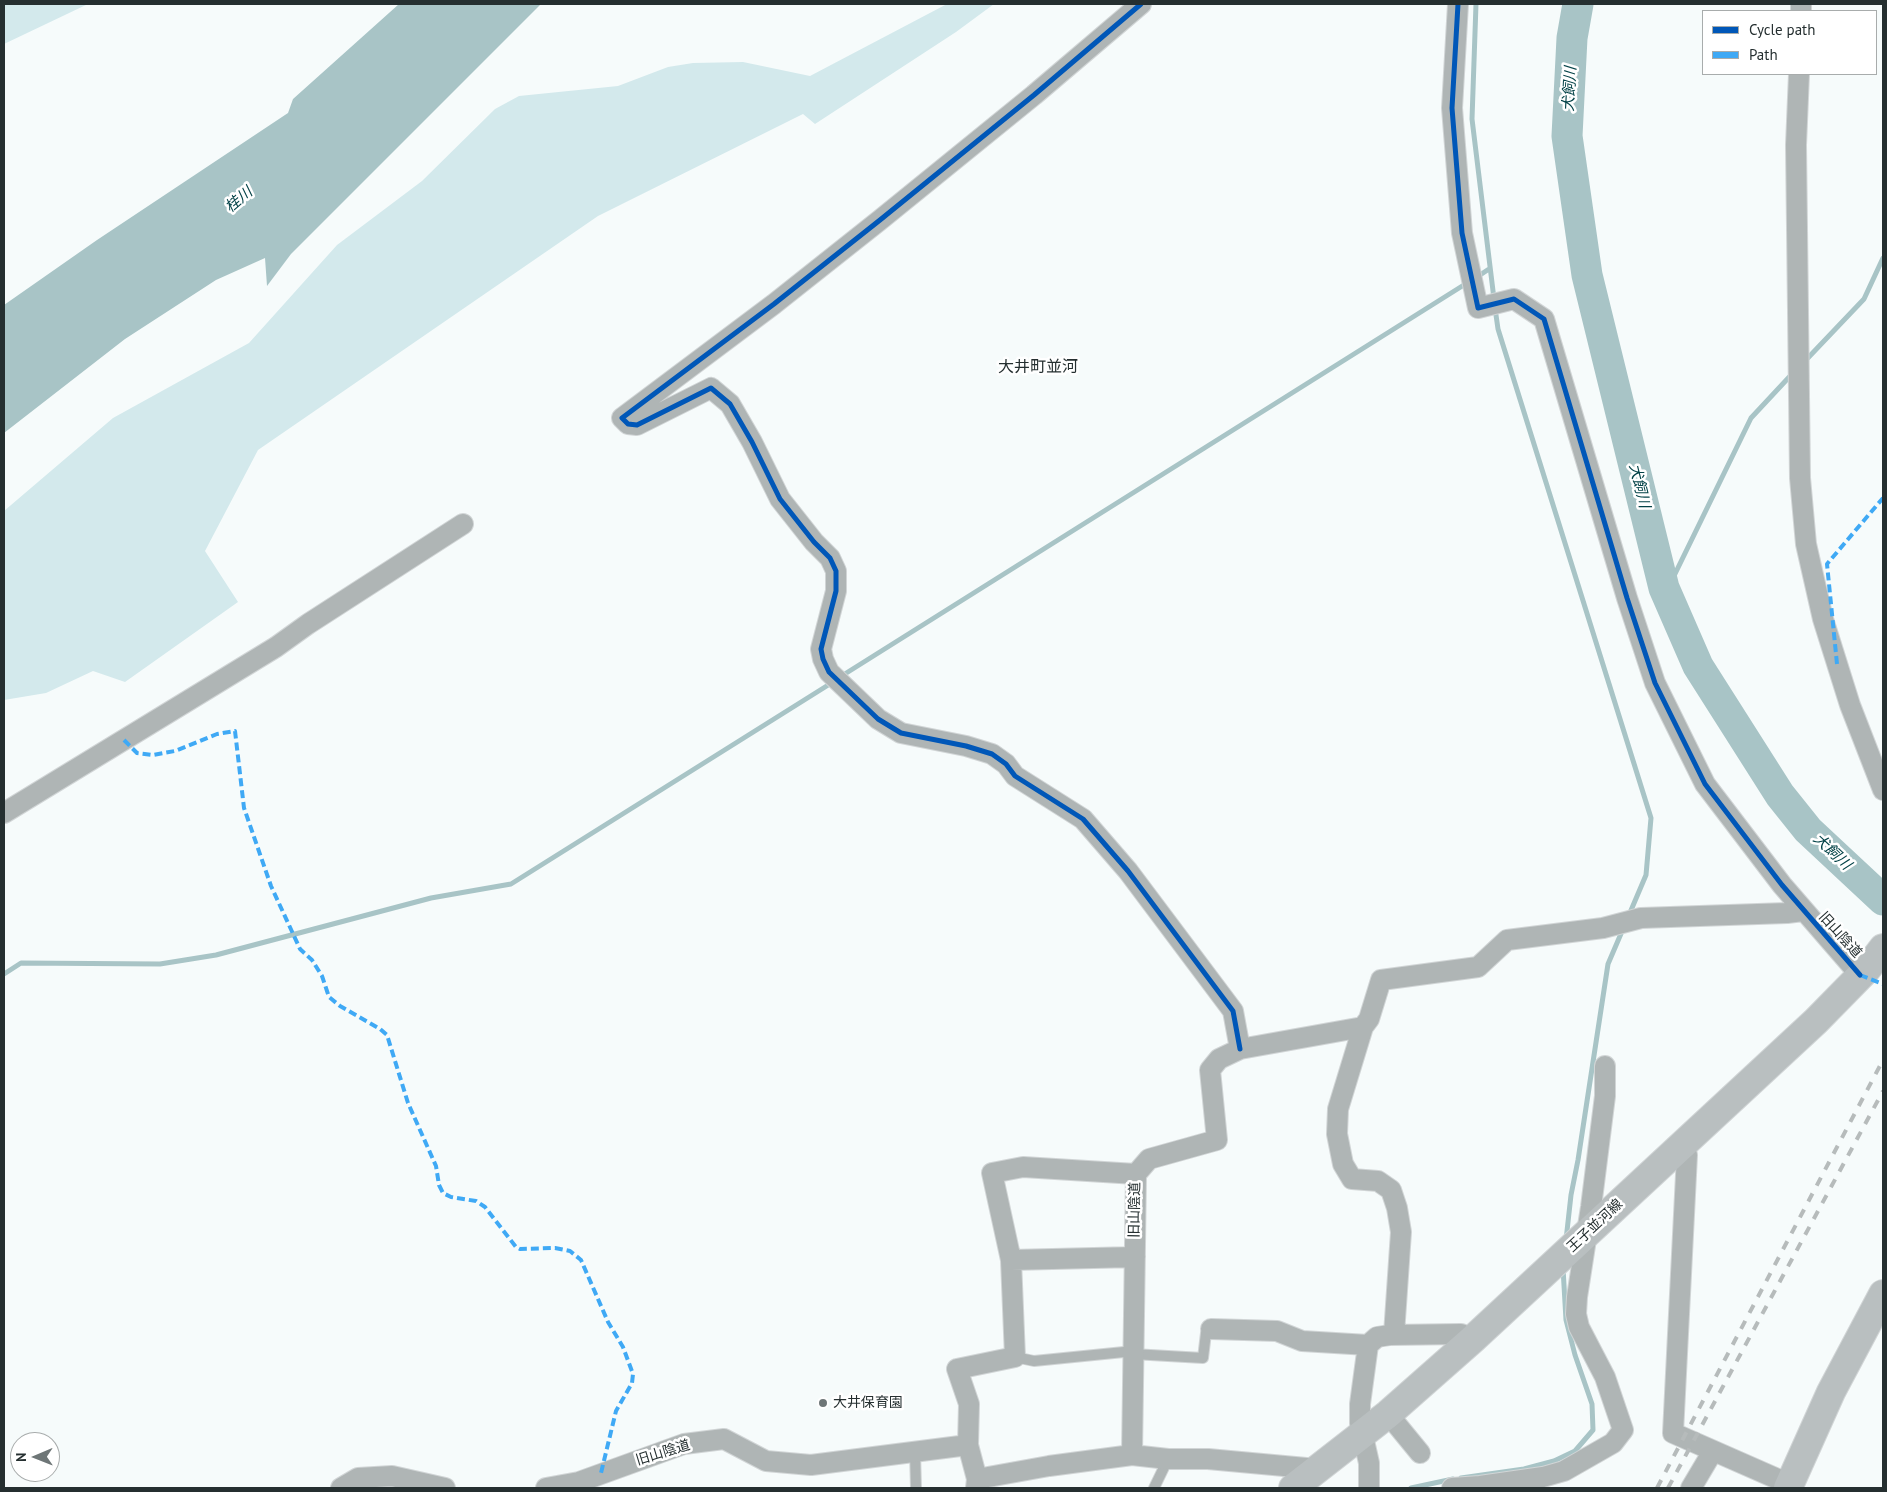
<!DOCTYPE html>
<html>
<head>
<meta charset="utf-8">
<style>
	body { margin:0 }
	#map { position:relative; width:1887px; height:1492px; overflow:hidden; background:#f6fbfb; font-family:"PT Sans",sans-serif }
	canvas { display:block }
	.frame { position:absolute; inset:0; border:5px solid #252f30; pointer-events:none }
	.legend { position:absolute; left:1702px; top:10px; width:175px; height:65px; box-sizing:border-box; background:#fff; border:1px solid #a8acac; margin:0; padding:6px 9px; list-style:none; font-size:15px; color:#252f30 }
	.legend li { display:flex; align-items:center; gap:10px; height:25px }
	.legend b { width:25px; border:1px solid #a8acac }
	.north { position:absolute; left:10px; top:1432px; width:50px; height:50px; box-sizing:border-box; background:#fff; border:1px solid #a8acac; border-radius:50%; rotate:269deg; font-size:14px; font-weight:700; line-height:20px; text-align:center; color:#252f30 }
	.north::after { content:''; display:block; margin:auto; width:18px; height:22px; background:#6e7677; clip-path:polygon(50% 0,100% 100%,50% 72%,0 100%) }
</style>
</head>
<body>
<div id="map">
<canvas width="1887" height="1492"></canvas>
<div class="frame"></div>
<ul class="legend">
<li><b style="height:6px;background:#0057b8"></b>Cycle path</li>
<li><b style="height:6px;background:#3fa9f5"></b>Path</li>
</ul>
<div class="north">N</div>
</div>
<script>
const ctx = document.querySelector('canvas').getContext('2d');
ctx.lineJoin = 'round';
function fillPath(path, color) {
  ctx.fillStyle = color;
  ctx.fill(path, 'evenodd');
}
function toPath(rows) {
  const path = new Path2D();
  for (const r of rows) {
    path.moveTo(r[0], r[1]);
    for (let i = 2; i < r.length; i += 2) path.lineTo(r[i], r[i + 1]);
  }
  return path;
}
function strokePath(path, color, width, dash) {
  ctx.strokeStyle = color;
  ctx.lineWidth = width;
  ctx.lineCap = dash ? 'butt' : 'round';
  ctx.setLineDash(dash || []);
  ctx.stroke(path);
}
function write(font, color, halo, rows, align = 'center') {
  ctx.font = font + ' "PT Sans","Noto Sans JP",sans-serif';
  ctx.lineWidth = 5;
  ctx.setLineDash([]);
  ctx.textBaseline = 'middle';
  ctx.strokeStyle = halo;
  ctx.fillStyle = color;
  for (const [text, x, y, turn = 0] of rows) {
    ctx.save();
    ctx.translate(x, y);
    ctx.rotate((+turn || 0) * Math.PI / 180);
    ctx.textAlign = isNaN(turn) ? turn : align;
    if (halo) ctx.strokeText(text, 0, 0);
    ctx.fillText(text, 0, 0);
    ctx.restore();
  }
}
fillPath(toPath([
	[4,4,88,4,4,44],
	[947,4,994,4,956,32,815,124,803,114,598,216,258,450,205,551,238,602,125,682,93,671,46,693,4,700,4,511,113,418,249,343,337,245,422,181,495,109,519,96,618,86,668,67,693,63,743,62,810,76]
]), '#d3e9ec');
fillPath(toPath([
	[399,4,541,4,291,254,267,286,265,258,216,280,125,339,4,433,4,305,97,240,288,113,293,99]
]), '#a8c4c6');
strokePath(toPath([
	[1476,4,1472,119,1494,299],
	[1477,277,1489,269],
	[1495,308,1498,329,1651,818,1646,875,1629,915],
	[1805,361,1864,299,1883,258],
	[1664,588,1672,580,1751,418,1792,374],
	[840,677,1467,283],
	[4,974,21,963,160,964,216,955,431,898,511,884,833,682],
	[1566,1240,1571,1195,1578,1160,1608,964,1623,929],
	[1461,1478,1524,1469,1554,1461,1575,1451,1593,1430,1592,1404,1575,1355,1566,1320,1563,1268],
	[1411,1488,1453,1479]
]), '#a8c4c6', 5);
strokePath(toPath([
	[1578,4,1572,38,1567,136,1587,275,1664,588,1698,666,1780,795,1808,830,1883,900]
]), '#a8c4c6', 31);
const lane = toPath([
	[1015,1357,1034,1361,1124,1352,1133,1354,1203,1358,1206,1333,1211,1329],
	[915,1452,916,1488],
	[1154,1488,1168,1459]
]);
const street = toPath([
	[1141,4,1034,95,880,220,774,304,622,418,628,424,637,425,711,388,730,404,752,442,780,499,814,542,830,558,836,571,836,591,821,649,823,659,829,672,878,719,901,733,966,746,992,754,1006,764,1015,776,1083,819,1128,871,1233,1011,1240,1049],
	[1458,4,1452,108,1462,233,1478,308,1514,299,1544,319,1627,598,1655,683,1705,784,1782,885,1860,975],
	[1801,11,1801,4],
	[1799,74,1796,145,1800,478,1806,544,1823,619,1850,705,1883,790],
	[4,813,276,647,308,624,463,524],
	[1363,1027,1338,1109,1337,1134,1343,1164,1352,1179,1378,1181,1391,1190,1397,1208,1401,1232,1394,1334],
	[1683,1145,1687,1155,1673,1433,1789,1484],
	[1011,1260,1135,1257],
	[1211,1329,1277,1331,1302,1341,1368,1345],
	[1388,1414,1420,1453],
	[1132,1455,1136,1174,1149,1159,1217,1140,1210,1070,1219,1059,1240,1049,1363,1027,1369,1019,1381,980,1478,967,1507,940,1603,928,1641,918,1787,913,1803,911],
	[977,1479,1049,1466,1132,1455,1168,1459,1208,1459,1317,1469],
	[341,1488,358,1478,392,1476,445,1488],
	[546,1488,579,1482,684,1444,724,1439,766,1461,811,1465,968,1445],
	[976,1488,977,1479,968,1445,969,1404,957,1369,1015,1357,1011,1260,992,1173,1023,1167,1136,1174],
	[1369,1488,1369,1463,1360,1423,1360,1404,1368,1345,1377,1337,1390,1335,1461,1334,1473,1339],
	[1452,1488,1480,1486,1543,1477,1564,1471,1613,1443,1623,1430,1605,1377,1579,1327,1576,1314,1577,1297,1591,1207,1605,1096,1605,1066],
	[1691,1488,1713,1451]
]);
const secondary = toPath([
	[1293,1488,1388,1414,1473,1339,1816,1021,1867,969,1883,948],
	[1788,1488,1831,1392,1883,1294]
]);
strokePath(lane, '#d1d5d6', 12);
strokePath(street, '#d1d5d6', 22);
strokePath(secondary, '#d1d5d6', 30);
strokePath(lane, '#afb5b5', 10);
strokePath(street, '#afb5b5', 20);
strokePath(secondary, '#b9bfc0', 28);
strokePath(toPath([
	[1657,1488,1883,1060],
	[1668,1488,1883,1091]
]), '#b6bbbb', 4, [9, 9]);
strokePath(toPath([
	[1837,664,1827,564,1883,498],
	[124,740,137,753,153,755,175,751,217,734,235,731,244,808,271,886,300,949,312,960,322,976,329,997,340,1006,380,1029,387,1035,408,1103,436,1166,439,1185,443,1193,451,1197,476,1201,485,1207,516,1247,520,1249,555,1248,570,1251,581,1260,608,1322,623,1347,633,1374,632,1383,616,1411,601,1473],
	[1860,975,1883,984]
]), '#3fa9f5', 4, [8, 4]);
strokePath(toPath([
	[1141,4,1034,95,880,220,774,304,622,418,628,424,637,425,711,388,730,404,752,442,780,499,814,542,830,558,836,571,836,591,821,649,823,659,829,672,878,719,901,733,966,746,992,754,1006,764,1015,776,1083,819,1128,871,1233,1011,1240,1049],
	[1458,4,1452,108,1462,233,1478,308,1514,299,1544,319,1627,598,1655,683,1705,784,1782,885,1860,975]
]), '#0057b8', 5);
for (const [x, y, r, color] of [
	[823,1403,5,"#6e7677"]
]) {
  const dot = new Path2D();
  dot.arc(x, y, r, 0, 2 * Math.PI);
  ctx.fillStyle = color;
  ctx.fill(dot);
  strokePath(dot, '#fff', 2);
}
write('14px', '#252f30', '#fff', [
	["旧山陰道",1840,935,48],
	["旧山陰道",1135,1210,-89],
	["王子並河線",1595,1226,-43],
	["旧山陰道",663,1453,-17]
]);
write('14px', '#252f30', '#fff', [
	["大井保育園",833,1403]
], 'left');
write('italic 15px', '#034247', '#fff', [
	["犬飼川",1570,89,-87],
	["桂川",239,200,-40],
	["犬飼川",1639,486,76],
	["犬飼川",1832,852,43]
]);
write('16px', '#252f30', '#fff', [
	["大井町並河",1038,367]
]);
</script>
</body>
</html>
